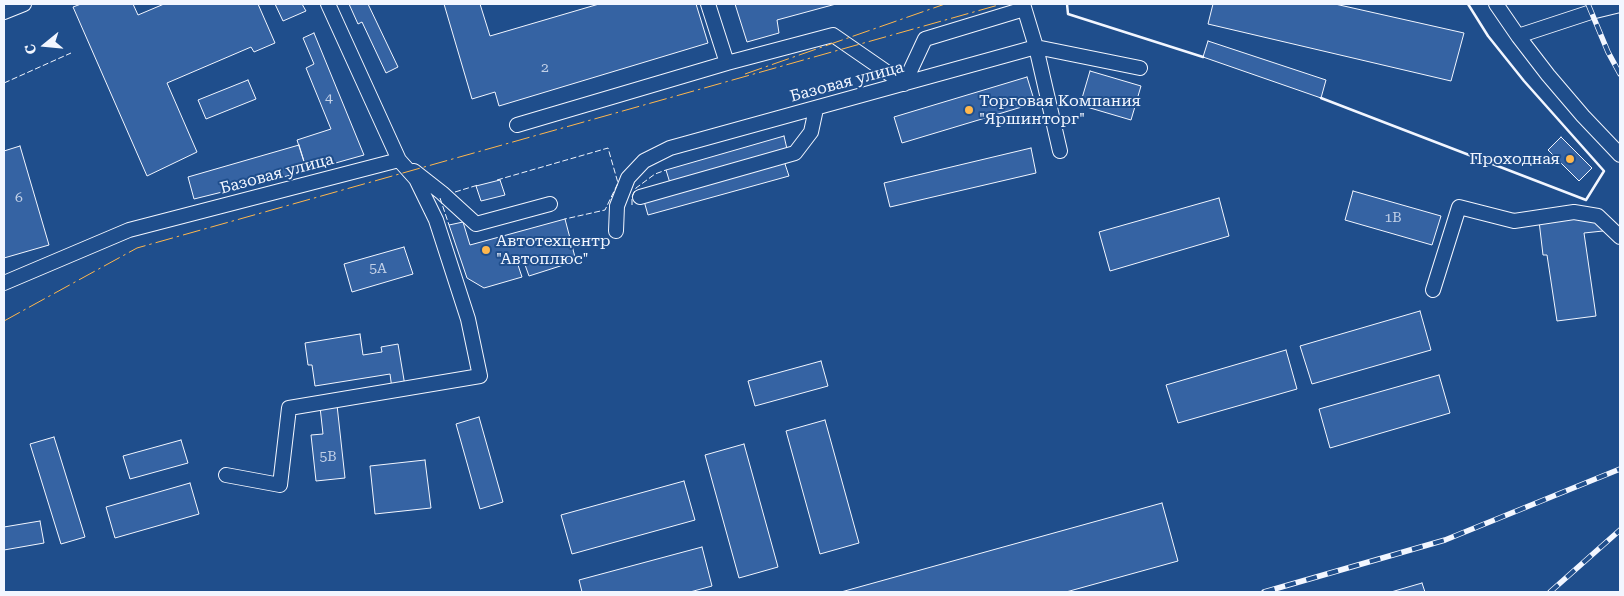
<!DOCTYPE html>
<html>
<head>
<meta charset="utf-8">
<style>
	body { margin:0 }
	#map { position:relative; width:1624px; height:596px; overflow:hidden; background:#1f4e8c; font-family:"Roboto Serif",serif }
	canvas { display:block }
	.frame { position:absolute; inset:0; border:5px solid #f2f6ff; pointer-events:none }
	.north { position:absolute; left:20px; top:20px; width:50px; height:50px; -webkit-text-stroke:4px #1f4e8c; paint-order:stroke; rotate:253deg; font-size:14px; font-weight:700; line-height:20px; text-align:center; color:#f2f6ff }
	.north::after { content:''; display:block; margin:auto; width:18px; height:22px; background:#f2f6ff; clip-path:polygon(50% 0,100% 100%,50% 72%,0 100%) }
</style>
</head>
<body>
<div id="map">
<canvas width="1624" height="596"></canvas>
<div class="frame"></div>
<div class="north">С</div>
</div>
<script>
const ctx = document.querySelector('canvas').getContext('2d');
ctx.lineJoin = 'round';
function fillPath(path, color) {
  ctx.fillStyle = color;
  ctx.fill(path, 'evenodd');
}
function toPath(rows) {
  const path = new Path2D();
  for (const r of rows) {
    path.moveTo(r[0], r[1]);
    for (let i = 2; i < r.length; i += 2) path.lineTo(r[i], r[i + 1]);
  }
  return path;
}
function strokePath(path, color, width, dash) {
  ctx.strokeStyle = color;
  ctx.lineWidth = width;
  ctx.lineCap = dash ? 'butt' : 'round';
  ctx.setLineDash(dash || []);
  ctx.stroke(path);
}
function write(font, color, halo, rows, align = 'center') {
  ctx.font = font + ' "Roboto Serif",serif';
  ctx.lineWidth = 4;
  ctx.setLineDash([]);
  ctx.textBaseline = 'middle';
  ctx.strokeStyle = halo;
  ctx.fillStyle = color;
  for (const [text, x, y, turn = 0] of rows) {
    ctx.save();
    ctx.translate(x, y);
    ctx.rotate((+turn || 0) * Math.PI / 180);
    ctx.textAlign = isNaN(turn) ? turn : align;
    if (halo) ctx.strokeText(text, 0, 0);
    ctx.fillText(text, 0, 0);
    ctx.restore();
  }
}
const building = toPath([
	[81,4,133,4,138,15,164,4,258,4,275,43,254,52,251,47,167,83,197,152,147,176,73,7,81,4],
	[275,4,302,4,306,11,283,21,275,4],
	[349,4,368,4,398,67,386,73,362,22,358,24,349,4],
	[444,4,480,4,490,36,599,4,696,4,708,43,499,106,495,92,472,99,444,4],
	[735,4,836,4,777,20,779,33,747,42,735,4],
	[1213,4,1335,4,1464,33,1451,81,1208,24,1213,4],
	[314,33,364,155,307,171,297,140,331,129,306,68,314,64,303,38,314,33],
	[1208,41,1326,80,1321,98,1203,57,1208,41],
	[1090,71,1141,86,1131,120,1080,105,1090,71],
	[1027,77,1035,103,902,143,894,117,1027,77],
	[248,80,256,99,206,119,198,100,248,80],
	[784,136,787,149,670,183,666,170,784,136],
	[1561,137,1592,168,1579,181,1548,150,1561,137],
	[299,145,307,171,194,199,188,177,299,145],
	[20,146,49,245,4,258,4,151,20,146],
	[1031,148,1036,173,890,207,884,183,1031,148],
	[784,161,789,176,648,215,644,201,784,161],
	[500,180,505,195,481,201,476,186,500,180],
	[1353,191,1441,216,1432,245,1345,220,1353,191],
	[1219,198,1229,236,1110,271,1099,232,1219,198],
	[1571,216,1601,221,1603,231,1584,233,1596,316,1557,321,1547,255,1543,255,1539,221,1571,216],
	[565,219,576,261,529,276,524,262,518,265,522,277,484,288,467,278,449,225,463,222,470,245,565,219],
	[404,247,413,274,352,292,344,264,404,247],
	[1420,311,1431,350,1312,384,1300,346,1420,311],
	[360,334,363,355,382,352,381,347,398,344,405,386,392,389,390,374,315,386,312,365,308,365,305,343,360,334],
	[1286,350,1297,389,1178,423,1166,385,1286,350],
	[821,361,828,386,755,406,748,381,821,361],
	[1439,375,1450,413,1330,448,1319,409,1439,375],
	[337,405,345,478,316,481,311,435,323,434,320,407,337,405],
	[479,417,503,502,480,509,456,424,479,417],
	[825,420,859,543,820,554,786,431,825,420],
	[54,437,85,537,61,544,30,444,54,437],
	[181,440,188,463,130,479,123,456,181,440],
	[744,444,778,567,739,578,705,455,744,444],
	[425,460,431,508,375,514,370,466,425,460],
	[684,481,695,520,572,554,561,515,684,481],
	[190,483,199,514,115,538,106,507,190,483],
	[1162,503,1178,561,1066,592,841,592,1162,503],
	[40,521,44,543,4,550,4,527,40,521],
	[702,547,712,586,690,592,582,592,579,580,702,547],
	[1422,583,1425,592,1391,592,1422,583]
]);
fillPath(building, '#3563a3');
strokePath(building, '#f2f6ff', 1);
const minor = toPath([
	[708,4,727,63],
	[1023,4,1036,47,1060,151],
	[1496,4,1518,36,1548,75,1583,116,1620,155],
	[4,12,24,4],
	[1518,36,1591,12,1620,5],
	[517,125,727,63,833,35,904,84,925,39,1024,9],
	[414,171,442,193,476,224,550,204],
	[640,197,795,153,811,132,816,109],
	[616,231,617,206,628,178,644,161,670,148,1036,47,1140,68],
	[4,283,129,230,399,160],
	[1433,290,1459,207,1514,221,1574,212,1598,216,1620,237],
	[226,475,280,485,289,408,480,376,468,319,436,220,416,179,399,160,328,4]
]);
strokePath(minor, '#f2f6ff', 16);
strokePath(minor, '#1f4e8c', 14);
const rail = toPath([
	[1588,4,1608,52,1620,74],
	[1264,592,1445,540,1620,469],
	[1550,592,1620,530]
]);
strokePath(rail, '#f2f6ff', 5.5);
strokePath(rail, '#1f4e8c', 4, [11]);
strokePath(toPath([
	[4,83,71,53],
	[497,180,608,148,618,183,605,210,565,219],
	[455,192,478,185],
	[440,198,449,225],
	[632,205,632,197,636,188,655,174,666,170]
]), '#f2f6ff', 1, [6, 2.5]);
strokePath(toPath([
	[1067,4,1068,14,1203,57],
	[1321,98,1586,200,1604,171,1524,81,1488,36,1468,4]
]), '#f2f6ff', 2.5);
strokePath(toPath([
	[745,74,945,4],
	[4,321,137,248,1002,4]
]), '#ffb74d', 1, [18, 4, 2.5, 4]);
for (const [x, y, r, color] of [
	[969,110,5,"#ffb74d"],
	[1570,159,5,"#ffb74d"],
	[486,250,5,"#ffb74d"]
]) {
  const dot = new Path2D();
  dot.arc(x, y, r, 0, 2 * Math.PI);
  ctx.fillStyle = color;
  ctx.fill(dot);
  strokePath(dot, '#1f4e8c', 2);
}
write('14px', '#c3d1e8', null, [
	["2",545,68],
	["4",329,98],
	["6",19,198],
	["1В",1393,218],
	["5А",378,269],
	["5В",328,457]
]);
write('16px', '#f2f6ff', '#1f4e8c', [
	["Базовая улица",847,82,-15],
	["Базовая улица",277,174,-15]
]);
write('16px', '#f2f6ff', '#1f4e8c', [
	["Торговая Компания",979,101],
	["\"Яршинторг\"",979,119],
	["Проходная",1560,159,"right"],
	["Автотехцентр",496,241],
	["\"Автоплюс\"",496,259]
], 'left');
</script>
</body>
</html>
